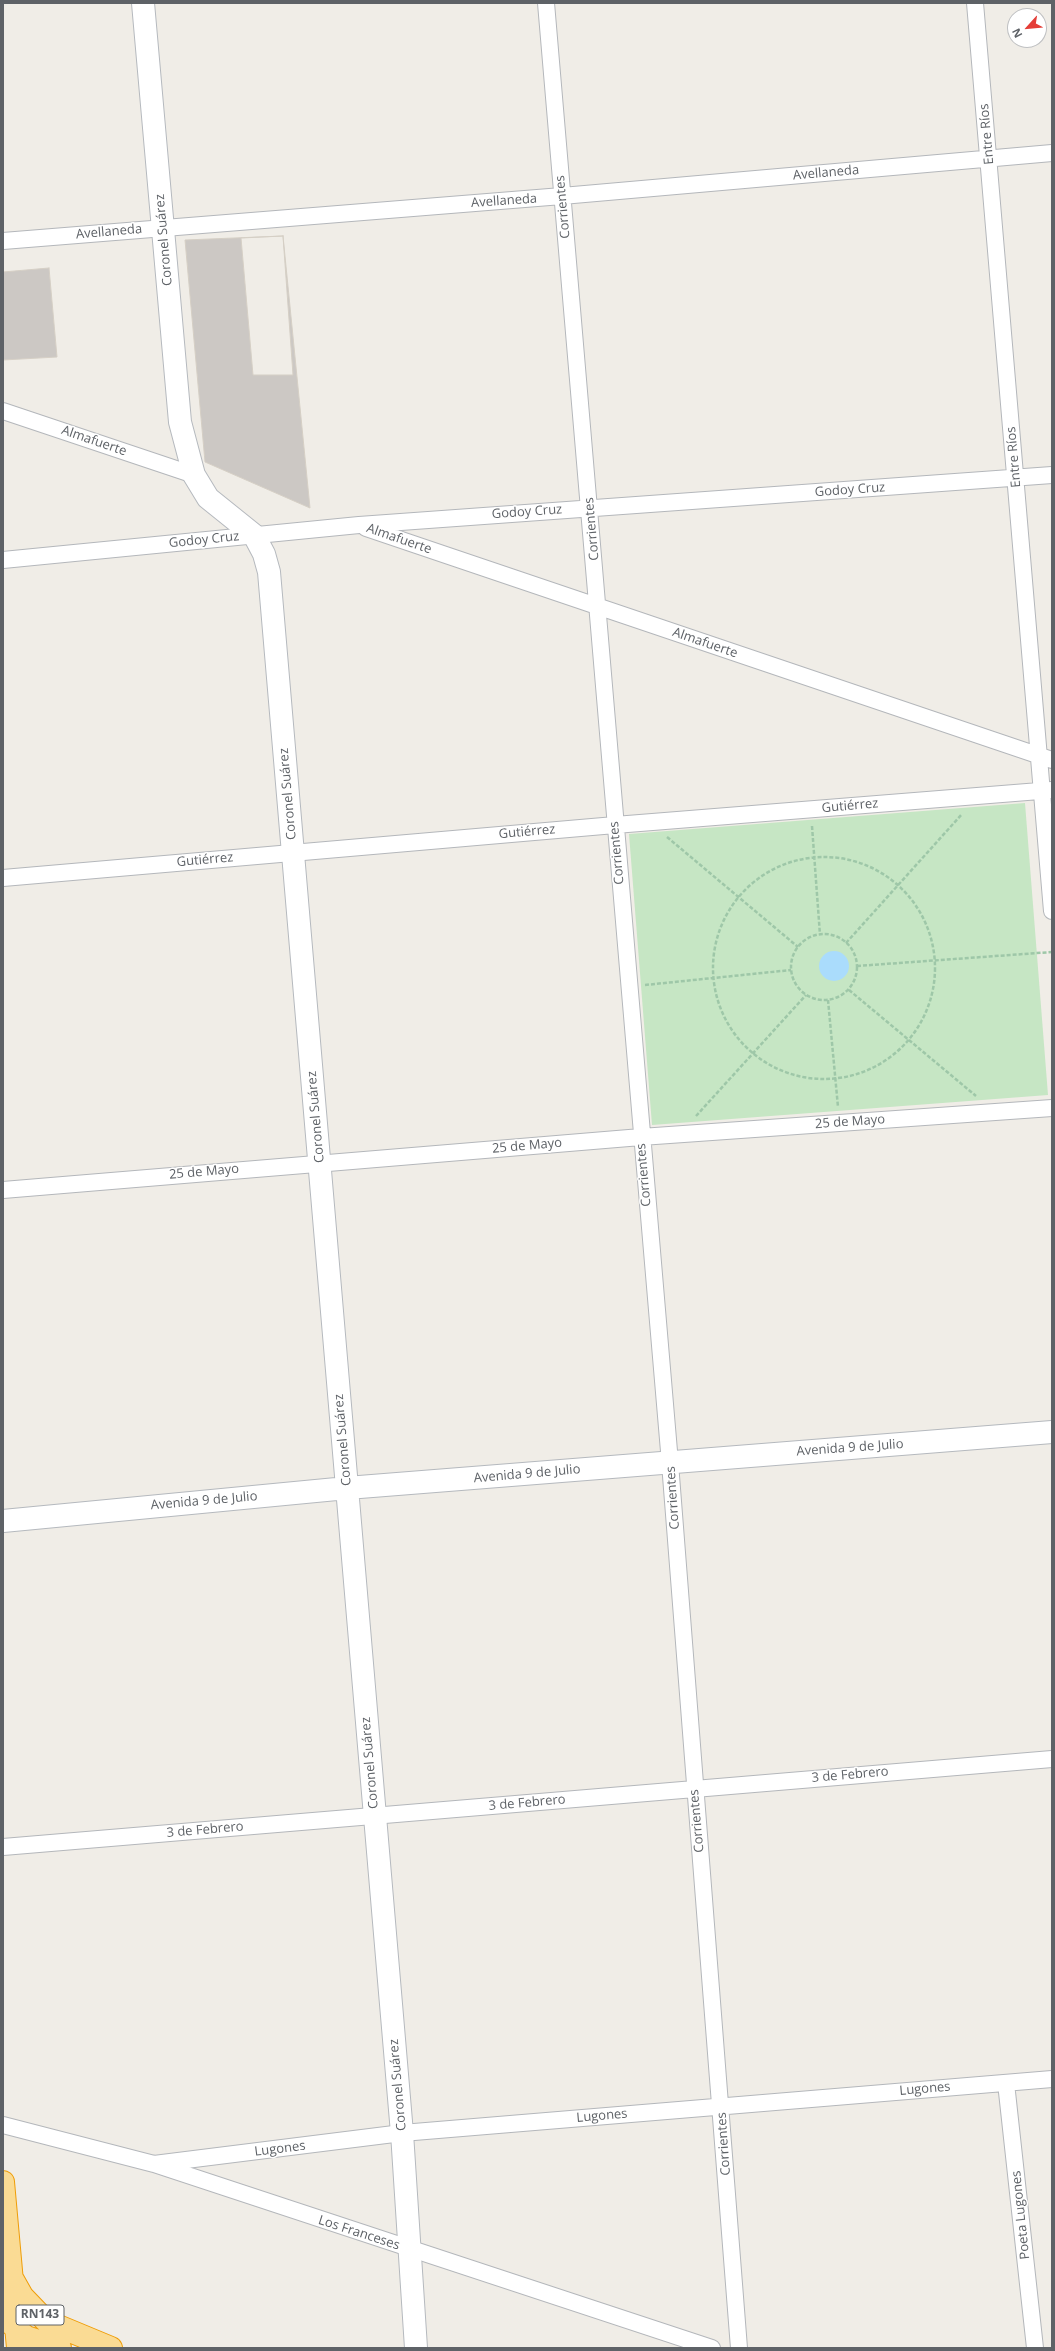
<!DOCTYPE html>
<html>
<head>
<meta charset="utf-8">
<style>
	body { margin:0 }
	#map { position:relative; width:1055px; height:2351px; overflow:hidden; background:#f0ede7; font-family:"Open Sans",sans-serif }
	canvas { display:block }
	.frame { position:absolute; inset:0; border:4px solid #5e6267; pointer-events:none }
	.north { position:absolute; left:1007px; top:8px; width:40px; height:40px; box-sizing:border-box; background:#fff; border:1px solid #bfc0c2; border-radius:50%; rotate:243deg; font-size:11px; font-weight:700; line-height:16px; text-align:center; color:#5e6267 }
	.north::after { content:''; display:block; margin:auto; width:14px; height:18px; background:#e43e38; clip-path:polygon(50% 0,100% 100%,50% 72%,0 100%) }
</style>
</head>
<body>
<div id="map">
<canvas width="1055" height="2351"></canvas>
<div class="frame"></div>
<div class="north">N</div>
</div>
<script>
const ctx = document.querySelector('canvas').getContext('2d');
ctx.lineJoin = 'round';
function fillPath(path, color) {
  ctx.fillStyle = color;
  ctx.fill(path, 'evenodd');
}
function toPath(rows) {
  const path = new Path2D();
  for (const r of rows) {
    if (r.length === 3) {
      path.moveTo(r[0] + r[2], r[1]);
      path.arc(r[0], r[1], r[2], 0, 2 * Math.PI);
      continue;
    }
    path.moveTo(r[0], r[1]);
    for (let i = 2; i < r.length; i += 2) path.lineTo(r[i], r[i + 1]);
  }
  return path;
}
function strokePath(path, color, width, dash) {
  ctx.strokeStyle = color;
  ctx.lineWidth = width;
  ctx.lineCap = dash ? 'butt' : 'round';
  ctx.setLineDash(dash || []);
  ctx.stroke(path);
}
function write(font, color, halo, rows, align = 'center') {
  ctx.font = font + ' "Open Sans",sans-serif';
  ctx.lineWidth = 3;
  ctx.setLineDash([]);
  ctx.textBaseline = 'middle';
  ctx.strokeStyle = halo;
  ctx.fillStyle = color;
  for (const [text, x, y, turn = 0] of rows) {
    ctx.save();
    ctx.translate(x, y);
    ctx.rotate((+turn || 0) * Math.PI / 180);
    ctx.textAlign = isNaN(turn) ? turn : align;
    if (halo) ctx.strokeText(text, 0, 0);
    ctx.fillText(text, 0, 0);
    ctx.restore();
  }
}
fillPath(toPath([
	[1025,803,1048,1095,652,1125,629,834]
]), '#c6e6c4');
fillPath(toPath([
	[834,966,15]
]), '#aadcfc');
const building = toPath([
	[283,236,293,375,253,375,241,238,283,236],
	[283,236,310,508,205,462,185,240,283,236],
	[49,268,57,357,3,360,3,272,49,268]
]);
fillPath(building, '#ccc8c4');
strokePath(building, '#d5cfc5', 1);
const street = toPath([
	[546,3,670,1463,739,2348],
	[975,3,1052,911],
	[3,241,562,196,1052,153],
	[3,411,194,475],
	[366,528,1052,760],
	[3,560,359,525,1052,475],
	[3,878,615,825,1052,790],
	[3,1190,641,1137,1052,1108],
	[3,1847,1052,1759],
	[1006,2083,1035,2348],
	[3,2125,154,2164,712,2348],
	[154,2164,402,2133,1052,2079]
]);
const secondary = toPath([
	[143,3,180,422,194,475,208,498,254,535,264,554,269,572,402,2133,416,2348],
	[3,1521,347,1488,1052,1432]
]);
const highway = toPath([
	[3,2182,18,2348],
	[13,2280,22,2296,46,2321,111,2348],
	[9,2322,26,2337,60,2348]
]);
strokePath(street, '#b4b7bb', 18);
strokePath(secondary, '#b5b9be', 24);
strokePath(highway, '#ef9d07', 24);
strokePath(toPath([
	[812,826,820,935],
	[667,837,798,947],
	[824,968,111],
	[824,967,33],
	[846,943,962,814],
	[857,966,1052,952],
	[645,985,791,970],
	[849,990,976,1096],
	[828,1000,838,1107],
	[696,1116,806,995]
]), '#9ec7a8', 2.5, [4, 2]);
strokePath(street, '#fff', 16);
strokePath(secondary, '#fff', 22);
strokePath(highway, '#fadb94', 22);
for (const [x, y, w] of [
	[40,2315,48]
]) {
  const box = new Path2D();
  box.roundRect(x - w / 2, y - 10, w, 20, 3);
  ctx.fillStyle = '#fff';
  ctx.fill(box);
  strokePath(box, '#5e6267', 1);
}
write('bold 12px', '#5e6267', null, [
	["RN143",40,2315]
]);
write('13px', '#5e6267', '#fff', [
	["Entre Ríos",987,134,-95],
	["Avellaneda",826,173,-5],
	["Avellaneda",504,201,-4],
	["Corrientes",563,207,-95],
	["Avellaneda",109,232,-5],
	["Coronel Suárez",164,240,-95],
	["Almafuerte",94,441,19],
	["Entre Ríos",1014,457,-95],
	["Godoy Cruz",850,490,-4],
	["Godoy Cruz",527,512,-4],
	["Corrientes",592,529,-95],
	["Almafuerte",399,539,19],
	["Godoy Cruz",204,540,-6],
	["Almafuerte",705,643,19],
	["Coronel Suárez",288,794,-95],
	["Gutiérrez",850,806,-5],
	["Gutiérrez",527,832,-5],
	["Corrientes",617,853,-95],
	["Gutiérrez",205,860,-5],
	["Coronel Suárez",316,1117,-95],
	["25 de Mayo",850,1122,-4],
	["25 de Mayo",527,1146,-5],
	["25 de Mayo",204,1172,-5],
	["Corrientes",644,1175,-95],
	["Coronel Suárez",343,1440,-95],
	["Avenida 9 de Julio",850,1448,-4],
	["Avenida 9 de Julio",527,1474,-5],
	["Corrientes",673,1498,-94],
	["Avenida 9 de Julio",204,1501,-5],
	["Coronel Suárez",370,1763,-95],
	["3 de Febrero",850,1775,-5],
	["3 de Febrero",527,1803,-5],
	["Corrientes",697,1821,-95],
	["3 de Febrero",205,1830,-5],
	["Coronel Suárez",398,2085,-95],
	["Lugones",925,2089,-5],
	["Lugones",602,2116,-5],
	["Corrientes",724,2144,-94],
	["Lugones",280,2149,-7],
	["Poeta Lugones",1021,2215,-96],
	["Los Franceses",359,2233,18]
]);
</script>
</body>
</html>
